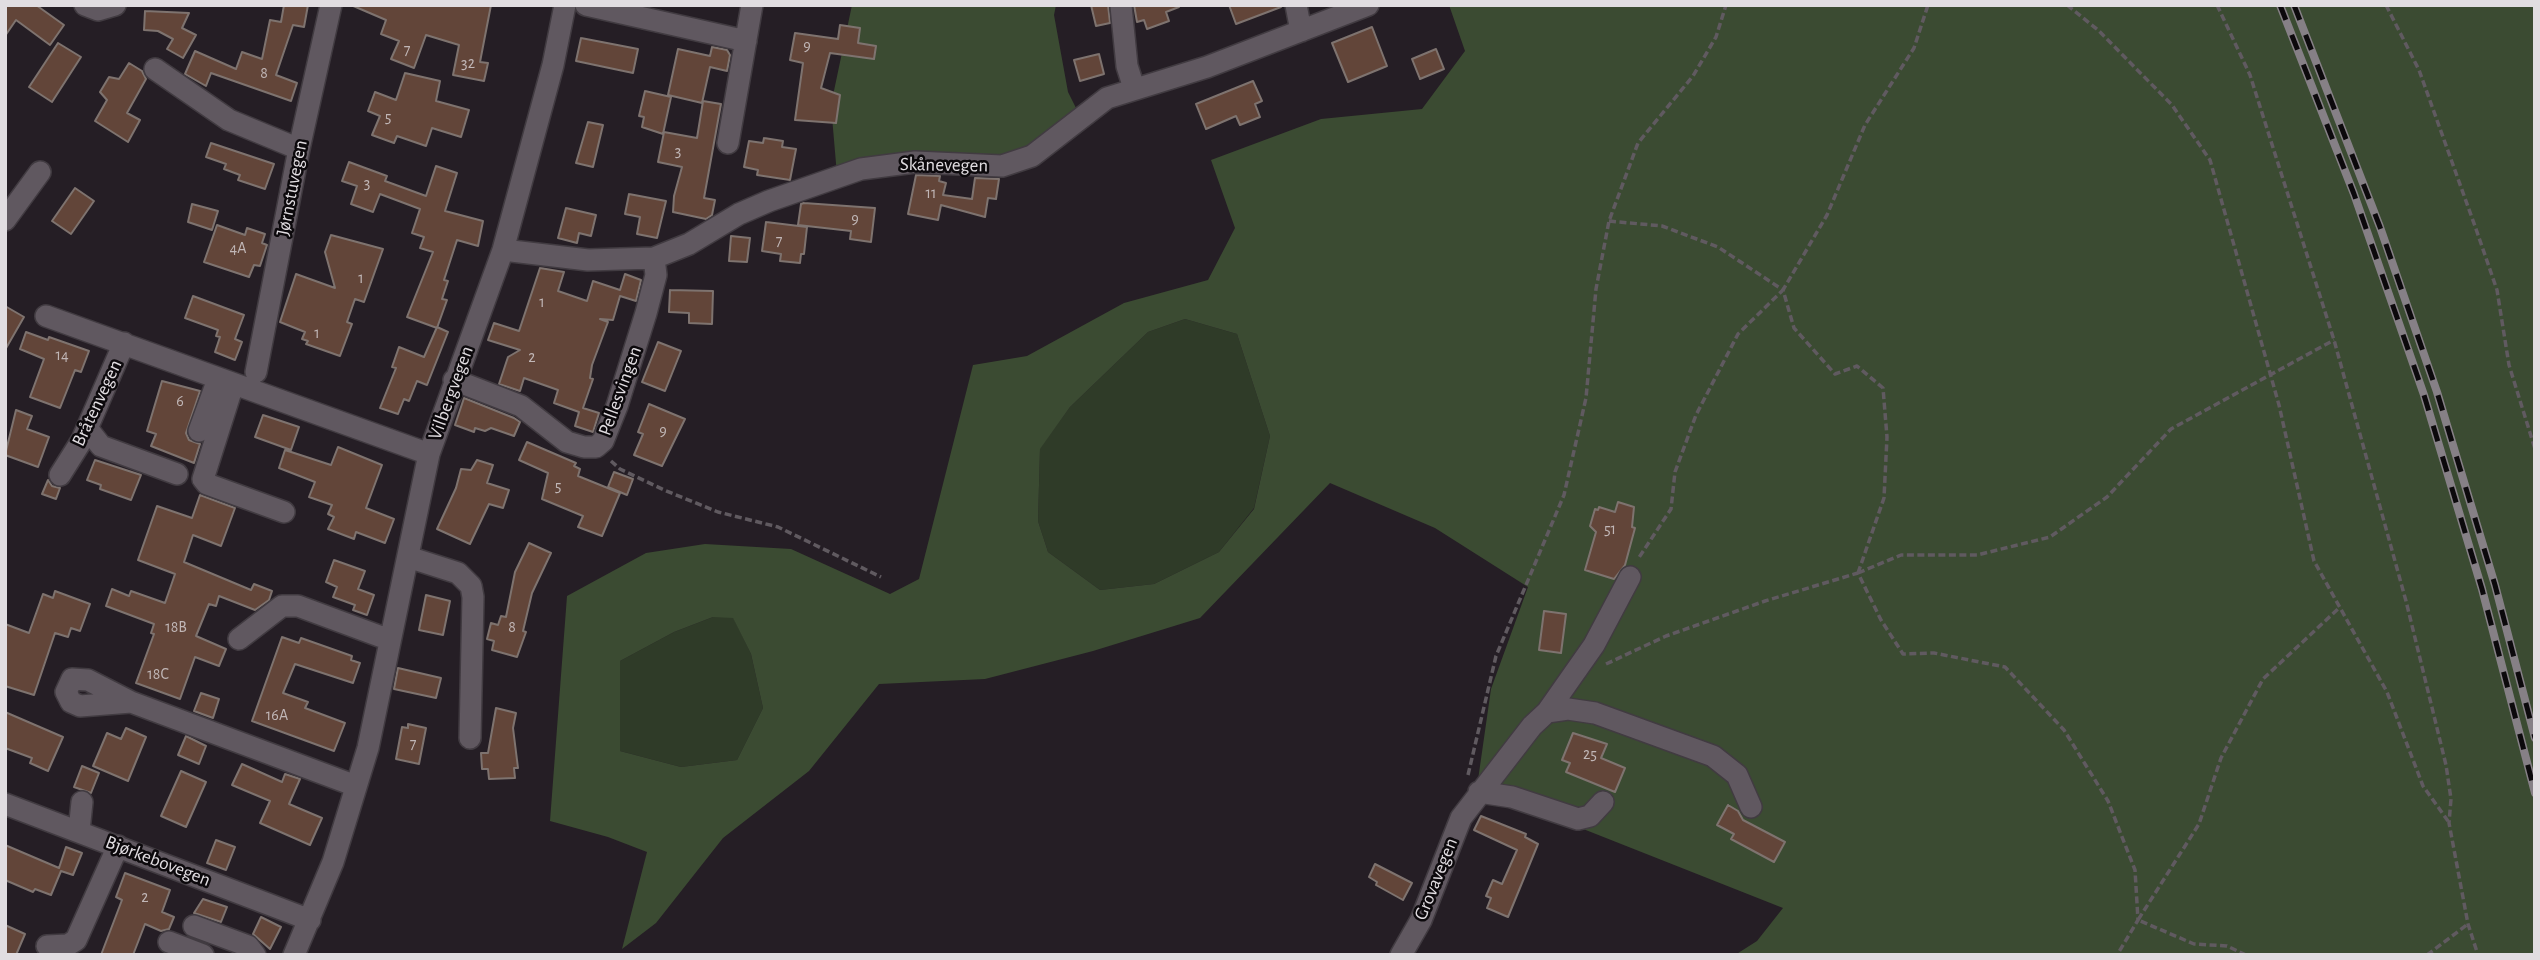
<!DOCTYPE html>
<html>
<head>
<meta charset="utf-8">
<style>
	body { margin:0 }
	#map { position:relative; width:2540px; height:960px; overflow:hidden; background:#251e25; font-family:"Alegreya Sans",sans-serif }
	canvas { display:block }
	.frame { position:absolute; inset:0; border:7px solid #e1dde1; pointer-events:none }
</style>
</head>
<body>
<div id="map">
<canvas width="2540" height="960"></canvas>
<div class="frame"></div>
</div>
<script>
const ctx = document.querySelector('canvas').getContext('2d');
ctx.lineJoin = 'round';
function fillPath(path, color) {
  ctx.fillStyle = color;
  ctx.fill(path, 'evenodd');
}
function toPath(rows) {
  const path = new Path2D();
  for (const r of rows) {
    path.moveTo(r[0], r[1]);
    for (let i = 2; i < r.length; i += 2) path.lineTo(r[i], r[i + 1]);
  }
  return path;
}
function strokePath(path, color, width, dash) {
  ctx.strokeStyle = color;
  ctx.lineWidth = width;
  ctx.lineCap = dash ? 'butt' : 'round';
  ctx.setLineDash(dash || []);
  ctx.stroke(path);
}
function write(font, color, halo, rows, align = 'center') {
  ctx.font = font + ' "Alegreya Sans",sans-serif';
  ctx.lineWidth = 5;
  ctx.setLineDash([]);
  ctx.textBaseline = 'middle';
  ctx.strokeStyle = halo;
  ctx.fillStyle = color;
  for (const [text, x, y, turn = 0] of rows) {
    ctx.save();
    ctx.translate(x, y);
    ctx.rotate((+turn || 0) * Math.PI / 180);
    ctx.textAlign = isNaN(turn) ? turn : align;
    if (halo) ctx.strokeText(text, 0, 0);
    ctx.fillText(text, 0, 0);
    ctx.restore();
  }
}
fillPath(toPath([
	[1185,319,1237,334,1270,436,1254,508,1219,552,1154,584,1100,590,1048,552,1038,521,1040,448,1070,407,1148,332],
	[713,617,733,617,751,654,763,708,737,760,681,767,620,751,620,661,674,632]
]), '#2f3b28');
fillPath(toPath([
	[852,5,1056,5,1054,15,1068,92,1080,116,1005,166,837,175,831,105],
	[1449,5,2535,5,2535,955,1735,955,1757,941,1783,908,1477,787,1491,689,1528,587,1435,528,1330,483,1200,618,1093,651,985,679,879,684,809,771,723,838,656,923,622,949,647,852,608,837,550,821,567,596,646,553,705,544,791,549,890,594,919,579,973,365,1027,356,1124,303,1208,280,1235,228,1211,160,1321,119,1422,109,1465,51],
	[1185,319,1237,334,1270,436,1254,509,1219,552,1154,584,1100,590,1048,552,1038,521,1040,449,1070,407,1148,332],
	[713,617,733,618,751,654,763,708,737,760,681,767,620,751,620,661,674,632]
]), '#3b4b32');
const building = toPath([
	[5,5,36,5,64,25,50,45,16,20,5,36,5,5],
	[284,5,308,5,304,27,293,25,276,75,297,83,291,101,211,73,206,86,185,74,195,51,236,69,242,52,262,59,270,20,281,22,284,5],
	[351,5,491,5,480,62,488,63,484,81,453,75,459,45,426,35,414,68,391,59,399,41,381,34,386,20,351,5],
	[1091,5,1108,5,1110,23,1096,26,1091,5],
	[1134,5,1178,5,1179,7,1166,12,1169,21,1147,29,1144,20,1137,22,1134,5],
	[1229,5,1281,5,1281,7,1236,24,1229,5],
	[145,11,189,13,182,28,196,35,183,58,167,49,173,39,158,31,144,30,145,11],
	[840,25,860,28,858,43,876,46,874,59,830,53,821,88,840,95,836,123,795,120,803,63,790,60,795,33,838,39,840,25],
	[1372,27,1387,66,1348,82,1332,43,1372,27],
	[581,38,638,49,633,73,576,61,581,38],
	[58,43,81,57,52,102,29,87,58,43],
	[712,47,727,50,730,55,727,71,710,67,702,103,668,95,678,49,710,56,712,47],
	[1436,49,1444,69,1420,79,1412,59,1436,49],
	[1099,54,1104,74,1080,81,1074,60,1099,54],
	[129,63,142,71,146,79,127,113,140,120,128,142,95,121,107,100,100,92,109,77,119,79,129,63],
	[405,73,440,81,436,101,469,110,461,137,432,128,426,146,397,136,394,143,372,135,380,116,368,111,375,92,396,100,405,73],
	[1253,81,1262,101,1255,104,1260,117,1240,125,1236,116,1206,129,1196,104,1253,81],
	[645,91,671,97,663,134,642,127,644,117,639,116,645,91],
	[703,101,721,104,704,198,715,200,712,215,706,219,673,212,674,196,682,167,658,162,664,132,697,138,703,101],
	[588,122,603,125,593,167,576,163,588,122],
	[764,138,783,141,782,147,796,149,790,180,757,175,758,170,744,167,749,141,763,143,764,138],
	[211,143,274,164,265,189,238,180,240,175,224,169,226,164,206,157,211,143],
	[349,162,387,176,385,181,426,196,436,166,457,173,445,211,483,221,478,246,457,240,444,280,448,281,442,299,447,300,437,328,407,317,433,252,420,248,424,237,412,233,420,209,380,194,373,212,351,204,357,186,342,181,349,162],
	[916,175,940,176,939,181,946,183,943,195,972,199,975,178,999,179,996,199,988,198,985,217,941,205,938,220,908,214,916,175],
	[75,188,94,201,71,234,52,221,75,188],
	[629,194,666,201,657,238,637,234,640,217,625,214,629,194],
	[804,203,875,208,871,242,850,239,851,231,798,225,801,204,804,203],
	[192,204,218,211,212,230,188,222,192,204],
	[566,208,596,215,591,236,579,233,577,243,558,238,566,208],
	[766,222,807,227,804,254,801,254,800,263,780,261,781,254,762,251,766,222],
	[217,225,245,235,247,228,265,234,262,243,267,245,260,266,254,265,249,277,204,262,217,225],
	[331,235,383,249,364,302,355,299,347,322,352,324,340,356,306,344,308,341,302,339,305,332,280,322,296,274,335,288,325,252,331,235],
	[731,236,750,238,747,262,729,261,731,236],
	[540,268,564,272,558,291,587,301,593,281,620,290,625,274,641,280,636,301,620,296,613,320,600,319,608,322,592,365,590,378,593,379,583,408,599,413,593,432,575,426,579,412,554,403,558,390,524,378,520,391,499,384,508,357,520,350,488,340,494,323,519,331,540,268],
	[670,290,713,291,712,324,689,323,689,313,669,312,670,290],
	[193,296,244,315,235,339,242,342,235,360,215,352,220,337,216,336,218,330,185,318,193,296],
	[5,306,24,317,5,350,5,306],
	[437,327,448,332,427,385,417,381,409,401,404,399,398,414,380,408,396,368,392,367,399,347,424,357,437,327],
	[26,332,48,340,49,337,89,351,81,372,75,370,60,408,30,397,44,359,20,349,26,332],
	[658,342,681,351,665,391,642,382,658,342],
	[162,381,200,391,186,433,189,440,200,444,194,463,151,446,156,434,147,431,162,381],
	[464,398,514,418,520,422,514,436,491,428,485,431,475,428,474,432,455,425,464,398],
	[649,404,685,419,662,466,634,455,643,434,638,432,649,404],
	[16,410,32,416,27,429,49,437,38,467,5,455,16,410],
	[263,415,299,427,291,450,255,437,263,415],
	[527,442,576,463,574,466,580,469,578,476,620,493,602,536,578,527,583,516,542,499,548,473,519,460,527,442],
	[338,447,382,465,366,508,394,519,385,543,356,532,354,539,328,529,334,517,328,514,332,505,309,497,315,482,279,468,285,450,331,465,338,447],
	[95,460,141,475,131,500,100,489,101,485,87,480,95,460],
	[477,460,493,465,487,483,509,490,503,508,489,504,470,544,437,529,456,488,461,469,471,470,477,460],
	[614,472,633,479,627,495,608,487,614,472],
	[48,480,52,486,60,488,56,499,42,494,48,480],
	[200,495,235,508,221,546,193,535,184,562,251,590,254,584,272,591,269,600,255,610,219,596,216,606,209,604,196,636,226,649,219,666,195,657,180,699,136,683,154,634,151,633,154,624,106,606,112,589,129,596,131,591,165,603,175,574,138,560,157,506,192,518,200,495],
	[1618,502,1634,507,1632,527,1635,528,1625,565,1614,579,1585,570,1596,532,1590,526,1595,509,1598,510,1599,507,1615,512,1618,502],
	[529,543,551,553,532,593,523,631,526,632,517,657,492,650,494,641,487,639,491,623,498,625,501,616,506,617,515,572,529,543],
	[334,560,365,571,358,589,374,595,367,615,353,610,355,605,333,597,337,587,326,582,334,560],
	[55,591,90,604,80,631,71,628,68,637,55,633,34,695,5,686,5,624,29,633,43,594,53,598,55,591],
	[426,595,450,601,443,635,419,630,426,595],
	[1544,611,1566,614,1561,653,1539,650,1544,611],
	[282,637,299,643,301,638,352,656,351,660,360,663,353,683,295,664,283,693,308,702,305,708,345,723,334,751,252,721,282,637],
	[398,668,441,678,436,698,394,689,398,668],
	[201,693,219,699,213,718,194,711,201,693],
	[496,708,516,713,513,728,518,768,514,768,515,778,489,779,488,769,482,769,481,753,488,753,496,708],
	[5,712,63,737,48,771,30,763,32,758,5,748,5,712],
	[408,724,426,728,419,764,396,759,402,727,408,728,408,724],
	[126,728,146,737,128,781,93,766,107,733,121,739,126,728],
	[1573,733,1607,744,1601,758,1625,768,1615,792,1566,772,1570,763,1562,760,1573,733],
	[186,736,206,746,199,764,178,755,186,736],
	[242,764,282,782,285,774,300,779,289,804,322,818,310,845,260,823,270,801,232,785,242,764],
	[82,766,99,773,91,793,74,787,82,766],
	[181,771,206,782,186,827,161,816,181,771],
	[1728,805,1738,811,1743,820,1785,842,1774,862,1731,839,1734,834,1717,825,1728,805],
	[1481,816,1526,834,1525,837,1538,844,1508,917,1487,908,1491,898,1486,896,1493,880,1502,884,1517,850,1474,830,1481,816],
	[216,840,235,847,226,870,207,863,216,840],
	[5,845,59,868,66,847,82,853,73,875,61,871,51,895,35,889,33,892,5,880,5,845],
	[1375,864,1412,883,1403,900,1376,885,1377,882,1369,877,1375,864],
	[125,873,170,890,162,912,174,917,169,929,161,931,145,924,133,955,101,955,122,900,116,897,125,873],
	[203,899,227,907,221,922,194,913,203,899],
	[261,917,281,927,270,949,253,934,261,917],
	[5,925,25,934,16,955,5,955,5,925]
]);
fillPath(building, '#624539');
strokePath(building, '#7e736f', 2);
const minor = toPath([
	[85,5,98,10,115,5],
	[586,5,746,41],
	[1296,5,1301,31],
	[1121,6,1127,66,1134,88],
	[155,69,229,120,299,149],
	[728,143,752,5],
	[5,220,40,172],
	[503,250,588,260,654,258,689,244,739,214,769,201,861,169,915,162,1002,166,1032,156,1107,98,1207,67,1368,5],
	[46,316,429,454],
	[256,372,299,149,331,5],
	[454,380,521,406,567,442,584,447,596,447,603,441,617,406,646,313,656,275,654,258],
	[233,385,203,479,207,484,284,512],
	[87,428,101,446,177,474],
	[199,431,218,379],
	[60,475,82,440,124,343],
	[408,557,458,573,471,586,473,597,470,738],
	[239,639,282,606,298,606,390,640],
	[131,702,80,706,71,702,66,692,72,679,88,680,131,702,356,786],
	[1547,712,1568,709,1595,713,1713,756,1737,775,1751,807],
	[1479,792,1512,797,1578,819,1590,816,1603,802],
	[5,804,310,920],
	[79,831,82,802],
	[194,926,248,946,255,955],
	[169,942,203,955],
	[47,946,68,945,76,940,118,846],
	[294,955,333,862,368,748,429,454,503,250,553,65,565,5],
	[1401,955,1421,920,1461,818,1532,726,1547,712,1594,645,1630,577]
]);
strokePath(minor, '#413b41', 24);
strokePath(toPath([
	[2067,5,2098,30,2172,105,2210,160,2279,405,2314,561,2387,692,2423,786,2448,821],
	[2217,5,2250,75,2334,340,2406,601,2446,765,2451,799,2449,823,2468,924,2478,955],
	[2386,5,2419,70,2476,229,2497,290,2509,365,2535,449],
	[1609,221,1662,226,1718,247,1783,290,1738,334,1696,415,1675,472,1671,509,1638,559],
	[611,461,620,469,664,490,718,512,778,527,881,577],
	[1858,573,1884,498,1887,437,1883,388,1857,366,1835,374,1794,328,1783,290,1827,215,1865,125,1914,48,1928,5],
	[1858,573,1901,555,1977,555,2050,537,2107,497,2171,429,2334,340],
	[1606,664,1666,636,1765,601,1858,573,1881,620,1903,654,1934,653,2005,667,2064,730,2108,801,2135,870,2138,920,2117,955],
	[1468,775,1496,656,1564,495,1586,398,1596,289,1609,221,1638,143,1693,76,1716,37,1726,5],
	[2246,955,2227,946,2194,944,2138,920,2199,824,2221,758,2263,679,2339,608],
	[2427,955,2468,924]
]), '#605a60', 3.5, [7, 3.5]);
strokePath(minor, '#605860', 21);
const rail = toPath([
	[2280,5,2354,194,2424,395,2482,589,2535,793],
	[2294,5,2380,227,2437,392,2495,585,2535,738]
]);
strokePath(rail, '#868086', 8);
strokePath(rail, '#0c090c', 5, [16]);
write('16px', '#c1b7b7', null, [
	["9",807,46],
	["7",407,50],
	["32",468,63],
	["8",264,73],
	["5",388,117],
	["3",678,151],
	["3",367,183],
	["11",931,193],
	["9",855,219],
	["7",779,241],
	["4A",238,248],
	["1",361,278],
	["1",542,302],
	["1",317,333],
	["14",62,355],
	["2",532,357],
	["6",180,401],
	["9",663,431],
	["5",558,486],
	["51",1610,529],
	["18B",176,627],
	["8",512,627],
	["18C",158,674],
	["16A",277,715],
	["7",413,744],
	["25",1590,754],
	["2",145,897]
]);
write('19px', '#e1dde1', '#0c090c', [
	["Skånevegen",944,165,1],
	["Jørnstuvegen",292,188,-79],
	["Pellesvingen",620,391,-70],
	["Vilbergvegen",451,393,-70],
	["Bråtenvegen",97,403,-65],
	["Bjørkebovegen",158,861,21],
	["Grovavegen",1436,879,-68]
]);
</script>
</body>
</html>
